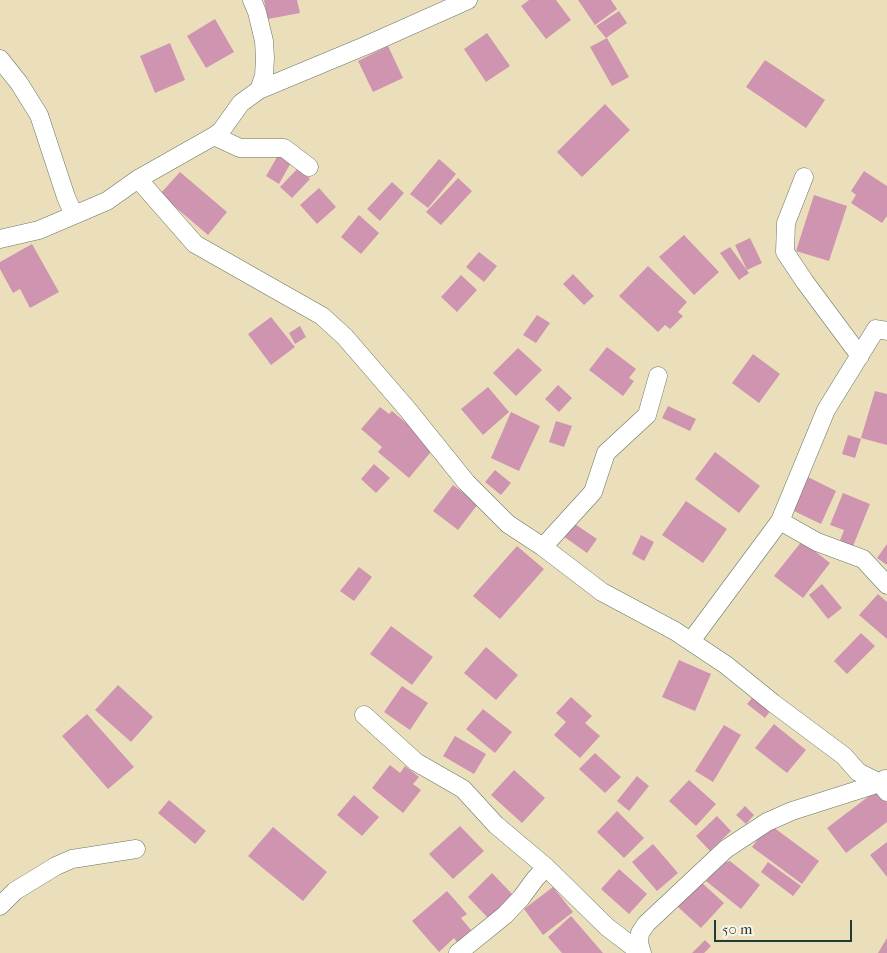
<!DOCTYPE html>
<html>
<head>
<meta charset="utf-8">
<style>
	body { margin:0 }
	#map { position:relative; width:887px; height:953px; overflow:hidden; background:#ebdfbb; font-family:"IM FELL French Canon",serif }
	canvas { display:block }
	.scale { position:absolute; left:714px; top:920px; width:138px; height:22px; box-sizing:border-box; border:2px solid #1f3d34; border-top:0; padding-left:6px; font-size:15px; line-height:18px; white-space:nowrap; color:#1f3d34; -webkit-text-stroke:4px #fcf5e5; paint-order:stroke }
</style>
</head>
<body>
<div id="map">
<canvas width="887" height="953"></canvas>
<div class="scale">50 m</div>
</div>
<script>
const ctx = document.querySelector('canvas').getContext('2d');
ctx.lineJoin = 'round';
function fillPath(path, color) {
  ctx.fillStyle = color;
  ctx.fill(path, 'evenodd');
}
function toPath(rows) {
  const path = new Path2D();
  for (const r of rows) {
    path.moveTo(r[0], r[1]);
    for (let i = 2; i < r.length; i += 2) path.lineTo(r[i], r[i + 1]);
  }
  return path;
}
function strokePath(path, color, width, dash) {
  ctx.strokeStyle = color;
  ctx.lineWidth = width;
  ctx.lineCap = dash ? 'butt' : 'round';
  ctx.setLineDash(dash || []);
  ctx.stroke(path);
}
fillPath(toPath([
	[264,0,297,0,300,13,268,19],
	[529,0,556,0,571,20,546,39,521,6],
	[578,0,611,0,617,9,595,25],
	[619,11,627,23,606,38,596,26],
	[215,19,234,52,206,68,187,36],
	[487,33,510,66,486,82,464,49],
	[607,38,629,77,612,86,590,47],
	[170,43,185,80,155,93,140,56],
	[388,46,403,78,373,92,358,61],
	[765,60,825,100,806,128,746,87],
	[605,104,630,130,582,177,557,152],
	[280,152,293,159,279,184,266,176],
	[439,159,456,174,428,208,410,194],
	[298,168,310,179,292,198,280,187],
	[864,171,887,186,887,216,882,223,851,203,856,195,851,191],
	[180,172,227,212,208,235,160,194],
	[458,178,472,191,441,225,426,212],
	[392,182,404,193,380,221,367,209],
	[319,188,336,207,317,224,300,205],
	[814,195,847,206,829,261,796,251],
	[359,215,379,233,361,254,341,237],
	[684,235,719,272,694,295,659,257],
	[750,238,762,263,747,270,735,245],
	[32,244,59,292,30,308,20,289,13,293,0,269,0,262],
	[730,247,749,273,739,280,720,253],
	[479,252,497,266,484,282,466,267],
	[648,266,687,302,678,312,683,316,670,329,665,325,658,332,619,296],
	[573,274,594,296,584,305,563,284],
	[461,275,477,290,457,312,441,297],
	[537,315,550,323,536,343,523,335],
	[271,317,295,347,271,365,248,334],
	[300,326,306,337,295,344,289,333],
	[607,347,636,369,629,378,634,381,623,396,589,370],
	[518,348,542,370,516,396,493,373],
	[753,354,780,374,759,403,732,383],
	[558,385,572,398,559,412,545,399],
	[488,387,509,412,483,435,461,409],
	[875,391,887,394,887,445,861,438],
	[668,406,696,419,690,431,662,418],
	[380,407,389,414,392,411,435,447,409,478,378,452,382,447,361,429],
	[511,412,540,426,519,471,491,458],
	[556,421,572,426,564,447,549,442],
	[848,435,861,439,855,458,842,454],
	[715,452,760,486,739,513,695,479],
	[374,464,390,478,376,493,361,479],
	[495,470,511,483,501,495,485,482],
	[806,476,836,491,821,524,790,509],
	[453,485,478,504,458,530,433,511],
	[843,493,870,504,851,551,838,546,844,530,830,525],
	[686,501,727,529,703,563,662,535],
	[572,522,597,539,587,553,563,536],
	[641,535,654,542,644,561,632,554],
	[802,541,830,563,803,598,774,576],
	[887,544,887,565,877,558],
	[517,546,544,569,500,619,473,596],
	[359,567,372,577,354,601,340,591],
	[822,584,842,608,828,619,809,595],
	[878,594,887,602,887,639,859,615],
	[391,626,433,657,412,685,370,654],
	[861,633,875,646,847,674,834,661],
	[486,647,518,675,496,700,464,673],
	[679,660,711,674,695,711,662,697],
	[118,685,153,717,131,742,95,710],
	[402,686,428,703,410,730,384,712],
	[756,693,774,706,765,718,747,704],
	[571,697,592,716,585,723,600,736,580,758,554,735,566,722,556,713],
	[483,709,512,732,495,753,466,729],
	[87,714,134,767,108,789,62,736],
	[774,724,806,750,787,773,755,748],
	[724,725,741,735,713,782,695,771],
	[455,736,486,754,474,774,443,756],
	[595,753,621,777,605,793,579,769],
	[390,765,400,773,405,766,419,777,413,784,421,790,403,813,372,788],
	[514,770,545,798,522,823,491,795],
	[637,776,649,786,629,811,617,801],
	[689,780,716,804,696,826,669,801],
	[877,790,887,803,887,822,846,853,827,828],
	[354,795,379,817,362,836,337,815],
	[169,800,206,831,195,844,158,813],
	[745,806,754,815,746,824,736,815],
	[617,811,644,838,624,858,597,832],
	[717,816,731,831,710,851,696,836],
	[769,824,819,861,802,884,752,847],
	[460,826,484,851,453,879,429,854],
	[273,827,327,872,303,901,248,856],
	[887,842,887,877,870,855],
	[653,844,678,873,657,891,632,862],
	[730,861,760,885,741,909,706,881,720,864],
	[768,862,801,886,793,896,761,872],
	[619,869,647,894,629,914,601,889],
	[492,873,513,895,489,919,468,897],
	[701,882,724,903,701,928,678,907],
	[553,887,573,912,543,935,524,909],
	[447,891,467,914,461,918,471,930,457,942,454,938,439,952,412,921],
	[571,916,603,953,562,953,548,937],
	[887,938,887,953,878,953],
	[705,940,711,946,704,953,692,953]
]), '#cf94b0');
const street = toPath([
	[252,0,257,12,264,41,265,58,264,76,259,90],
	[0,59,19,83,39,115,66,197,74,215],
	[214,136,240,148,284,148,309,167],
	[804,177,786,223,785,252,805,282,860,356],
	[138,179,195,244,322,316,345,337,408,410,466,482,508,524,543,547,602,592,675,631,726,665,773,703,844,756,858,772,880,783,887,792],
	[0,239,39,230,107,201,138,179,214,136,221,131,241,103,259,90,367,45,468,0],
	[780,521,817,542,863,559,887,585],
	[543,547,593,492,606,453,647,415,658,376],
	[691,641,780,521,826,410,876,329,887,331],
	[364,715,416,762,463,789,496,825,546,867,607,927,641,953],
	[0,906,15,891,56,866,72,859,136,849],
	[458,953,505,915,521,898,535,879,546,867],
	[642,953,639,943,640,933,646,924,726,849,767,822,792,811,880,783,885,779]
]);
strokePath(street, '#667663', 19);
strokePath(street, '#fff', 18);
</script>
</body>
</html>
